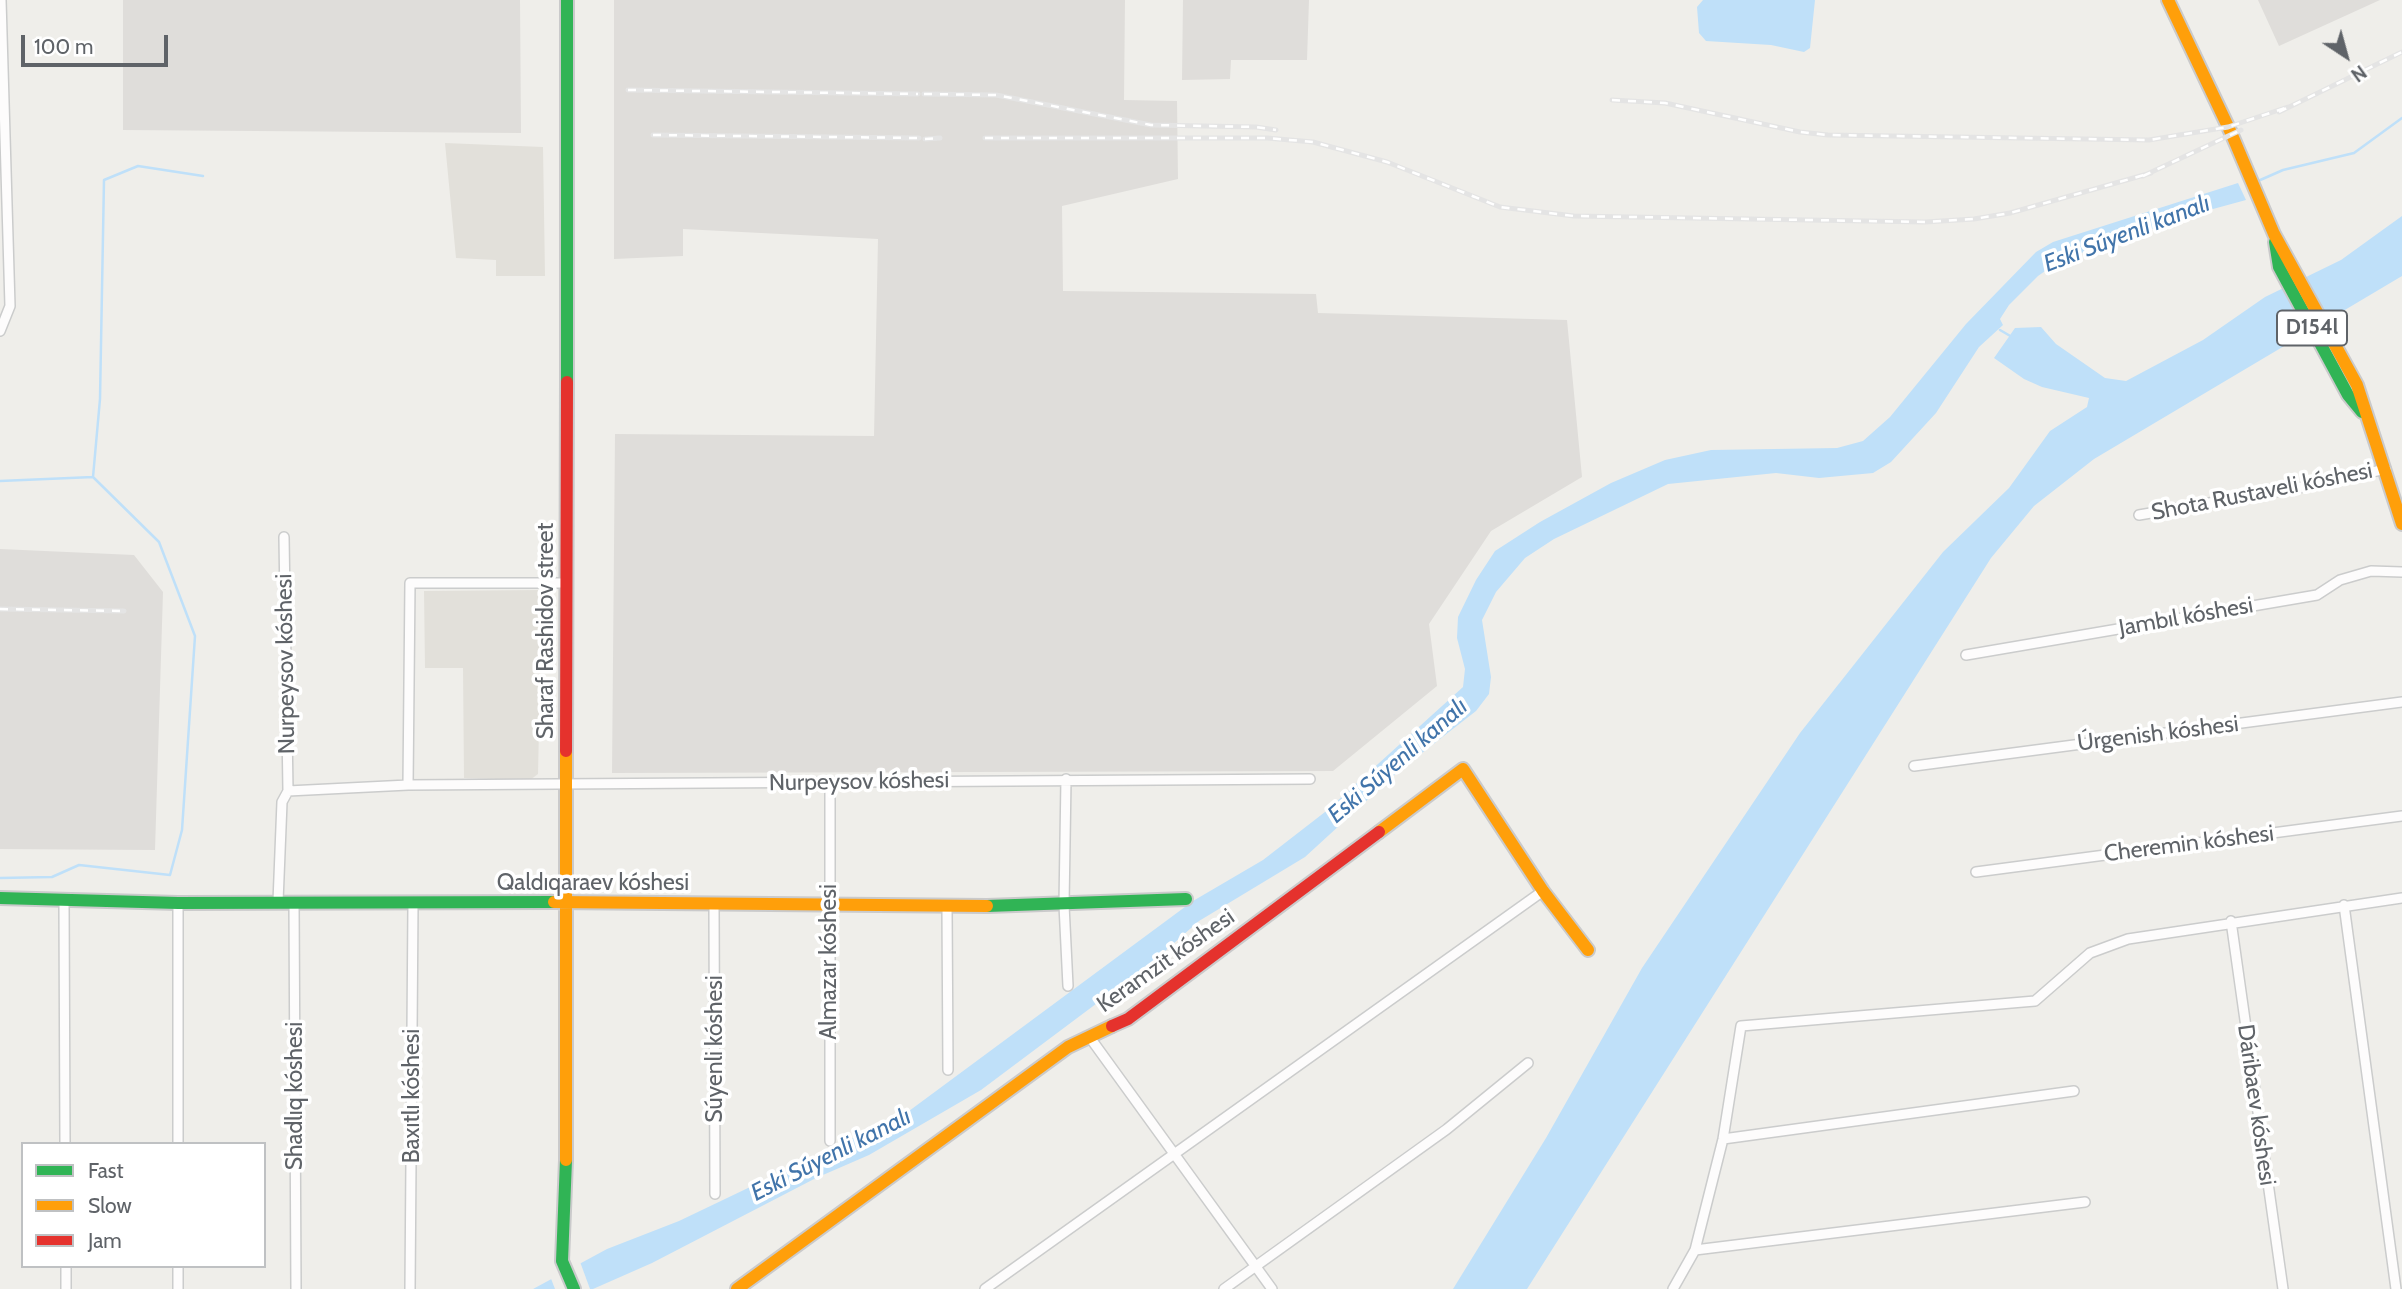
<!DOCTYPE html>
<html>
<head>
<meta charset="utf-8">
<style>
	body { margin:0 }
	#map { position:relative; width:2402px; height:1289px; overflow:hidden; background:#efeeea; font-family:Cabin,sans-serif }
	canvas { display:block }
	.legend { position:absolute; left:21px; top:1142px; width:245px; height:126px; box-sizing:border-box; background:#fff; border:2px solid #bfc1c3; margin:0; padding:9px 12px; list-style:none; font-size:21px; color:#5f6368 }
	.legend li { display:flex; align-items:center; gap:14px; height:35px }
	.legend b { width:35px; border:2px solid #bfc1c3 }
	.north { position:absolute; left:2311px; top:21px; width:70px; height:70px; -webkit-text-stroke:5px #fff; paint-order:stroke; rotate:144deg; font-size:19px; font-weight:700; line-height:28px; text-align:center; color:#5f6368 }
	.north::after { content:''; display:block; margin:auto; width:24px; height:32px; background:#5f6368; clip-path:polygon(50% 0,100% 100%,50% 72%,0 100%) }
	.scale { position:absolute; left:21px; top:35px; width:147px; height:32px; box-sizing:border-box; border:4px solid #5f6368; border-top:0; padding-left:9px; font-size:21px; line-height:24px; white-space:nowrap; color:#5f6368; -webkit-text-stroke:5px #fff; paint-order:stroke }
</style>
</head>
<body>
<div id="map">
<canvas width="2402" height="1289"></canvas>
<ul class="legend">
<li><b style="height:9px;background:#30b455"></b>Fast</li>
<li><b style="height:9px;background:#ff9f0a"></b>Slow</li>
<li><b style="height:9px;background:#e5322d"></b>Jam</li>
</ul>
<div class="north">N</div>
<div class="scale">100 m</div>
</div>
<script>
const ctx = document.querySelector('canvas').getContext('2d');
ctx.lineJoin = 'round';
function fillPath(path, color) {
  ctx.fillStyle = color;
  ctx.fill(path, 'evenodd');
}
function toPath(rows) {
  const path = new Path2D();
  for (const r of rows) {
    path.moveTo(r[0], r[1]);
    for (let i = 2; i < r.length; i += 2) path.lineTo(r[i], r[i + 1]);
  }
  return path;
}
function strokePath(path, color, width, dash) {
  ctx.strokeStyle = color;
  ctx.lineWidth = width;
  ctx.lineCap = dash ? 'butt' : 'round';
  ctx.setLineDash(dash || []);
  ctx.stroke(path);
}
function write(font, color, halo, rows, align = 'center') {
  ctx.font = font + ' Cabin,sans-serif';
  ctx.lineWidth = 7;
  ctx.setLineDash([]);
  ctx.textBaseline = 'middle';
  ctx.strokeStyle = halo;
  ctx.fillStyle = color;
  for (const [text, x, y, turn = 0] of rows) {
    ctx.save();
    ctx.translate(x, y);
    ctx.rotate((+turn || 0) * Math.PI / 180);
    ctx.textAlign = isNaN(turn) ? turn : align;
    if (halo) ctx.strokeText(text, 0, 0);
    ctx.fillText(text, 0, 0);
    ctx.restore();
  }
}
fillPath(toPath([
	[123,0,520,0,521,133,123,130],
	[614,0,1125,0,1124,100,1177,101,1178,179,1062,206,1063,291,1316,294,1318,313,1567,320,1582,477,1491,531,1429,624,1437,686,1333,771,612,773,615,434,874,436,878,239,683,229,683,256,614,259],
	[1183,0,1309,0,1307,60,1231,60,1230,79,1182,80],
	[2258,0,2380,0,2279,46],
	[0,549,134,555,163,592,155,850,0,849]
]), '#dfddda');
fillPath(toPath([
	[445,143,543,147,545,276,496,276,496,260,456,258],
	[542,590,538,774,530,780,464,778,463,668,425,668,424,591]
]), '#e2e0da');
fillPath(toPath([
	[1703,0,1815,0,1810,48,1804,52,1771,45,1706,41,1699,33,1697,7],
	[2238,183,2246,200,2202,212,2061,260,2038,276,2009,305,2000,319,2003,325,1979,347,1936,413,1891,462,1873,473,1819,478,1776,473,1668,484,1554,539,1525,558,1496,592,1482,620,1491,677,1489,694,1476,711,1400,770,1305,857,1199,921,1156,959,981,1090,869,1155,816,1178,652,1263,593,1289,533,1289,607,1249,679,1221,909,1111,1193,901,1263,860,1325,812,1463,687,1465,669,1457,638,1458,617,1476,580,1495,551,1540,522,1611,483,1665,460,1711,450,1837,448,1863,441,1890,417,1966,324,2036,252,2053,242],
	[2402,216,2402,276,2094,459,2034,506,1991,558,1527,1289,1453,1289,1546,1138,1642,968,1800,733,1943,552,2009,488,2050,431,2087,407,2089,398,2042,387,2024,379,1994,358,2015,328,2041,327,2056,344,2105,378,2126,381,2203,340,2265,297,2341,260]
]), '#bfe0f9');
fillPath(toPath([
	[579,1259,590,1289,555,1289,550,1276]
]), '#efeeea');
strokePath(toPath([
	[2258,181,2283,170,2354,153,2402,118],
	[2000,330,2012,337],
	[0,481,93,477],
	[0,878,52,877,79,865,170,875,182,830,195,636,159,542,93,477,100,399,104,180,138,166,203,176]
]), '#bfe0f9', 2.5);
const street = toPath([
	[0,331,10,306,1,0],
	[2139,515,2303,487,2386,469],
	[1966,655,2317,595,2340,580,2371,571,2402,572],
	[1914,766,2402,702],
	[1066,779,1064,905,1068,986],
	[408,785,410,583,567,583],
	[288,791,408,785,1310,779],
	[1976,872,2402,816],
	[64,900,65,1144],
	[278,902,282,802,288,791,284,537],
	[294,902,296,1289],
	[714,904,715,1194],
	[2344,905,2396,1289],
	[947,908,948,1070],
	[2231,921,2283,1289],
	[1091,1039,1272,1289],
	[1723,1139,2074,1091],
	[830,1141,830,783],
	[178,1144,178,903],
	[1695,1250,2085,1202],
	[66,1266,66,1289],
	[178,1289,178,1266],
	[410,1289,413,904],
	[985,1289,1543,891],
	[1224,1289,1447,1129,1528,1063],
	[1673,1289,1695,1250,1723,1139,1741,1026,2035,1001,2090,953,2128,939,2402,898]
]);
const fast = toPath([
	[2275,242,2279,267,2348,395,2362,412],
	[567,382,567,0],
	[0,898,178,903,554,902],
	[987,906,1186,899],
	[566,1160,562,1261,574,1289]
]);
const slow = toPath([
	[2168,0,2232,135,2274,234,2357,385,2402,524],
	[1379,832,1463,769,1543,891,1588,950],
	[554,902,987,906],
	[566,1160,566,751],
	[737,1289,1068,1047,1112,1026]
]);
const jam = toPath([
	[566,751,567,382],
	[1112,1026,1128,1019,1379,832]
]);
strokePath(street, '#cbcccc', 12);
strokePath(fast, '#cacacb', 16);
strokePath(slow, '#cacacb', 16);
strokePath(jam, '#cacacb', 16);
strokePath(street, '#fdfcfc', 9);
strokePath(fast, '#30b455', 12);
strokePath(slow, '#ff9f0a', 12);
strokePath(jam, '#e5322d', 12);
const rail = toPath([
	[628,90,918,94],
	[924,94,996,95,1151,125,1256,127,1276,130],
	[1612,100,1665,103,1800,132,1828,135,2149,140,2228,127,2288,107],
	[2279,112,2402,52],
	[653,135,919,138],
	[985,138,1267,138,1313,142,1387,162,1500,207,1574,216,1925,222,1974,219,2010,213,2151,173],
	[925,139,940,138],
	[2143,176,2241,130],
	[0,609,124,611]
]);
strokePath(rail, '#e4e4e4', 5);
strokePath(rail, '#fff', 2.5, [8]);
for (const [x, y, w] of [
	[2312,328,70]
]) {
  const box = new Path2D();
  box.roundRect(x - w / 2, y - 17.5, w, 35, 5);
  ctx.fillStyle = '#fff';
  ctx.fill(box);
  strokePath(box, '#5f6368', 2);
}
write('bold 21px', '#5f6368', null, [
	["D154l",2312,328]
]);
write('23px', '#5f6368', '#fff', [
	["Shota Rustaveli kóshesi",2262,492,-11],
	["Jambıl kóshesi",2186,617,-10],
	["Sharaf Rashidov street",546,631,-90],
	["Nurpeysov kóshesi",286,664,-91],
	["Úrgenish kóshesi",2158,734,-7],
	["Nurpeysov kóshesi",859,782,-1],
	["Cheremin kóshesi",2189,844,-7],
	["Qaldıqaraev kóshesi",593,883],
	["Keramzit kóshesi",1166,961,-35],
	["Almazar kóshesi",829,962,-90],
	["Súyenli kóshesi",715,1049,-90],
	["Shadlıq kóshesi",295,1096,-90],
	["Baxıtlı kóshesi",412,1096,-90],
	["Dáribaev kóshesi",2256,1105,82]
]);
write('italic 24px', '#4174aa', '#fff', [
	["Eski Súyenli kanalı",2127,234,-21],
	["Eski Súyenli kanalı",1398,761,-41],
	["Eski Súyenli kanalı",831,1155,-27]
]);
</script>
</body>
</html>
